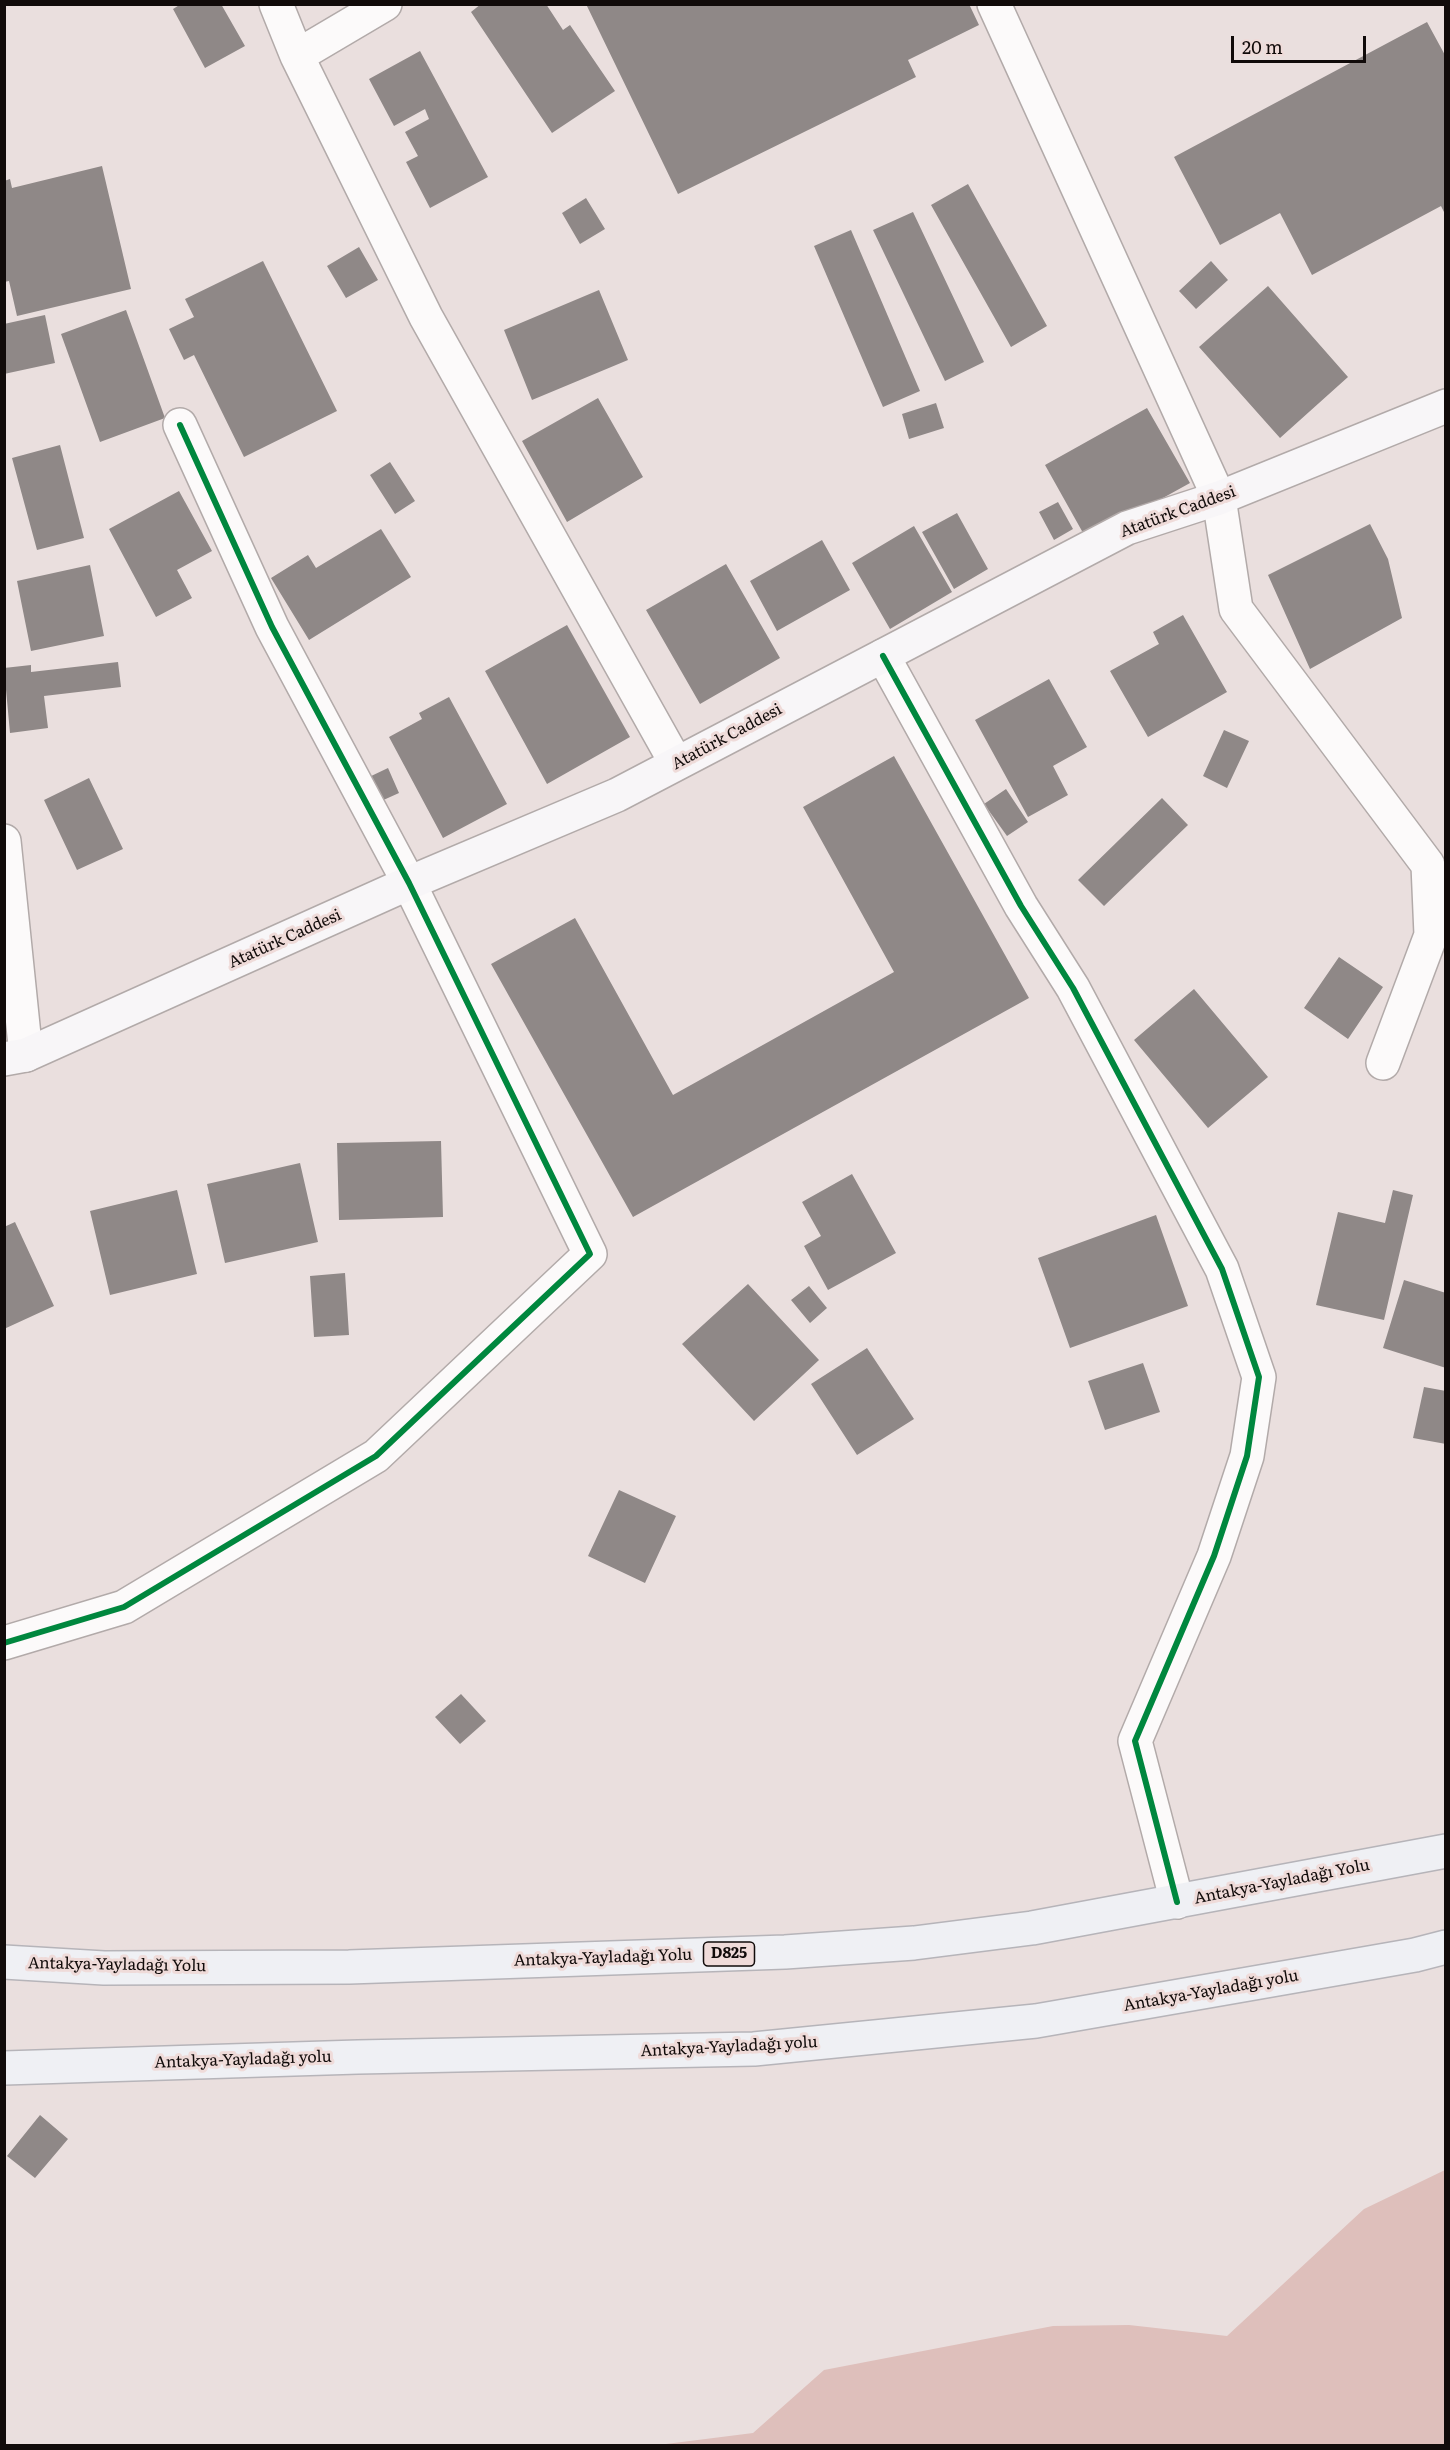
<!DOCTYPE html>
<html>
<head>
<meta charset="utf-8">
<style>
	body { margin:0 }
	#map { position:relative; width:1450px; height:2450px; overflow:hidden; background:#eadfde; font-family:Literata,serif }
	canvas { display:block }
	.frame { position:absolute; inset:0; border:6px solid #110b0a; pointer-events:none }
	.scale { position:absolute; left:1231px; top:36px; width:135px; height:27px; box-sizing:border-box; border:3px solid #110b0a; border-top:0; padding-left:8px; font-size:18px; line-height:21px; white-space:nowrap; color:#110b0a; -webkit-text-stroke:4px #efdbd9; paint-order:stroke }
</style>
</head>
<body>
<div id="map">
<canvas width="1450" height="2450"></canvas>
<div class="frame"></div>
<div class="scale">20 m</div>
</div>
<script>
const ctx = document.querySelector('canvas').getContext('2d');
ctx.lineJoin = 'round';
function fillPath(path, color) {
  ctx.fillStyle = color;
  ctx.fill(path, 'evenodd');
}
function toPath(rows) {
  const path = new Path2D();
  for (const r of rows) {
    path.moveTo(r[0], r[1]);
    for (let i = 2; i < r.length; i += 2) path.lineTo(r[i], r[i + 1]);
  }
  return path;
}
function strokePath(path, color, width, dash) {
  ctx.strokeStyle = color;
  ctx.lineWidth = width;
  ctx.lineCap = dash ? 'butt' : 'round';
  ctx.setLineDash(dash || []);
  ctx.stroke(path);
}
function write(font, color, halo, rows, align = 'center') {
  ctx.font = font + ' Literata,serif';
  ctx.lineWidth = 6;
  ctx.setLineDash([]);
  ctx.textBaseline = 'middle';
  ctx.strokeStyle = halo;
  ctx.fillStyle = color;
  for (const [text, x, y, turn = 0] of rows) {
    ctx.save();
    ctx.translate(x, y);
    ctx.rotate((+turn || 0) * Math.PI / 180);
    ctx.textAlign = isNaN(turn) ? turn : align;
    if (halo) ctx.strokeText(text, 0, 0);
    ctx.fillText(text, 0, 0);
    ctx.restore();
  }
}
fillPath(toPath([
	[1445,2170,1445,2445,658,2445,753,2433,824,2370,1053,2326,1129,2325,1227,2336,1364,2209]
]), '#debfbb');
fillPath(toPath([
	[181,4,221,4,245,46,205,68,173,9],
	[481,4,546,4,563,30,570,25,615,91,552,133,471,12],
	[586,4,969,4,979,25,908,60,916,77,678,194],
	[1427,22,1446,57,1446,216,1441,206,1312,275,1280,213,1220,245,1174,157],
	[420,51,488,177,430,208,406,162,418,156,405,132,429,119,425,109,394,126,369,79],
	[102,166,131,289,17,316,9,281,4,282,4,181,10,179,12,188],
	[968,184,1047,326,1011,347,931,205],
	[586,198,605,229,580,244,562,213],
	[913,212,984,362,945,381,873,230],
	[851,230,920,391,883,407,814,246],
	[359,247,378,280,346,298,327,266],
	[263,261,337,411,244,457,194,355,184,360,169,329,194,317,185,299],
	[1211,261,1228,280,1196,309,1179,291],
	[1268,286,1348,377,1280,438,1199,347],
	[599,290,628,360,532,400,504,330],
	[126,310,165,418,100,442,61,334],
	[45,315,55,363,4,374,4,324],
	[598,398,643,477,567,522,522,441],
	[936,403,944,428,909,439,902,414],
	[1147,408,1190,483,1087,540,1045,465],
	[60,445,84,538,37,550,12,458],
	[390,462,415,501,395,514,370,475],
	[179,491,212,551,177,570,192,598,156,617,109,529],
	[1058,502,1073,529,1054,540,1039,512],
	[957,513,988,569,954,589,922,532],
	[1370,524,1388,559,1402,618,1310,669,1268,575],
	[914,526,952,592,890,629,852,563],
	[381,529,411,577,309,640,271,578,308,555,316,568],
	[822,540,850,590,777,631,750,581],
	[726,564,780,658,700,704,646,610],
	[90,565,104,636,31,651,17,581],
	[1183,615,1227,692,1148,737,1110,671,1159,644,1153,632],
	[567,625,630,737,547,784,485,671],
	[118,662,121,687,44,696,48,728,10,733,4,668,31,665,31,672],
	[1049,679,1087,747,1053,766,1068,795,1028,817,975,720],
	[449,697,507,804,443,838,389,737,422,719,419,713],
	[1224,730,1249,741,1227,788,1203,776],
	[894,756,1029,998,633,1217,491,964,575,918,673,1095,894,972,803,807],
	[388,768,399,793,379,802,367,778],
	[89,778,123,849,77,870,44,800],
	[1006,789,1028,822,1007,836,984,804],
	[1162,798,1188,825,1104,906,1078,880],
	[1339,957,1383,987,1348,1039,1304,1008],
	[1194,989,1268,1077,1208,1128,1134,1040],
	[441,1141,443,1217,339,1220,337,1143],
	[300,1163,318,1242,225,1263,207,1184],
	[852,1174,896,1253,828,1290,804,1246,821,1236,802,1202],
	[177,1190,197,1274,110,1295,90,1211],
	[1393,1190,1413,1195,1384,1320,1316,1305,1338,1212,1385,1223],
	[1156,1215,1188,1306,1070,1348,1038,1258],
	[15,1222,54,1306,4,1329,4,1227],
	[345,1273,349,1335,314,1337,310,1276],
	[1404,1280,1446,1293,1446,1368,1383,1348],
	[748,1284,819,1360,754,1421,682,1344],
	[809,1286,827,1308,810,1323,791,1300],
	[867,1348,914,1419,857,1455,811,1384],
	[1143,1363,1160,1412,1105,1430,1088,1381],
	[1424,1387,1446,1391,1446,1444,1413,1438],
	[619,1490,676,1516,645,1583,588,1556],
	[461,1694,486,1721,460,1744,435,1717],
	[40,2115,68,2139,35,2178,7,2156]
]), '#8f8887');
const minor = toPath([
	[276,4,297,56,426,317,676,763],
	[994,4,1219,498,1236,609,1428,865,1431,935,1383,1063],
	[297,56,385,4],
	[883,656,1021,906,1073,988,1222,1269,1259,1377,1247,1456,1214,1556,1135,1741,1177,1902],
	[4,841,26,1055],
	[4,1643,124,1607,376,1456,590,1254,409,883,272,627,180,425]
]);
const secondary = toPath([
	[4,1059,26,1055,409,883,617,795,1127,528,1219,498,1446,406]
]);
const trunk = toPath([
	[4,1962,104,1968,349,1967,785,1952,914,1943,1032,1928,1446,1851],
	[4,2068,358,2057,754,2049,1036,2021,1415,1955,1446,1947]
]);
strokePath(minor, '#b2aaa9', 36);
strokePath(secondary, '#b2aaa9', 36);
strokePath(trunk, '#b6b4b9', 36);
strokePath(minor, '#fcfafa', 33);
strokePath(secondary, '#f8f6f8', 33);
strokePath(trunk, '#eff0f4', 33);
strokePath(toPath([
	[883,656,1021,906,1073,988,1222,1269,1259,1377,1247,1456,1214,1556,1135,1741,1177,1902],
	[4,1643,124,1607,376,1456,590,1254,409,883,272,627,180,425]
]), '#00873e', 6);
for (const [x, y, w] of [
	[729,1954,51]
]) {
  const box = new Path2D();
  box.roundRect(x - w / 2, y - 12, w, 24, 4.5);
  ctx.fillStyle = '#efdbd9';
  ctx.fill(box);
  strokePath(box, '#110b0a', 1.5);
}
write('bold 15px', '#110b0a', null, [
	["D825",729,1954]
]);
write('16px', '#110b0a', '#efdbd9', [
	["Atatürk Caddesi",1178,512,-20],
	["Atatürk Caddesi",727,737,-28],
	["Atatürk Caddesi",285,939,-24],
	["Antakya-Yayladağı Yolu",1282,1882,-11],
	["Antakya-Yayladağı Yolu",603,1958,-2],
	["Antakya-Yayladağı Yolu",117,1965,1],
	["Antakya-Yayladağı yolu",1211,1991,-10],
	["Antakya-Yayladağı yolu",729,2047,-3],
	["Antakya-Yayladağı yolu",243,2060,-2]
]);
</script>
</body>
</html>
